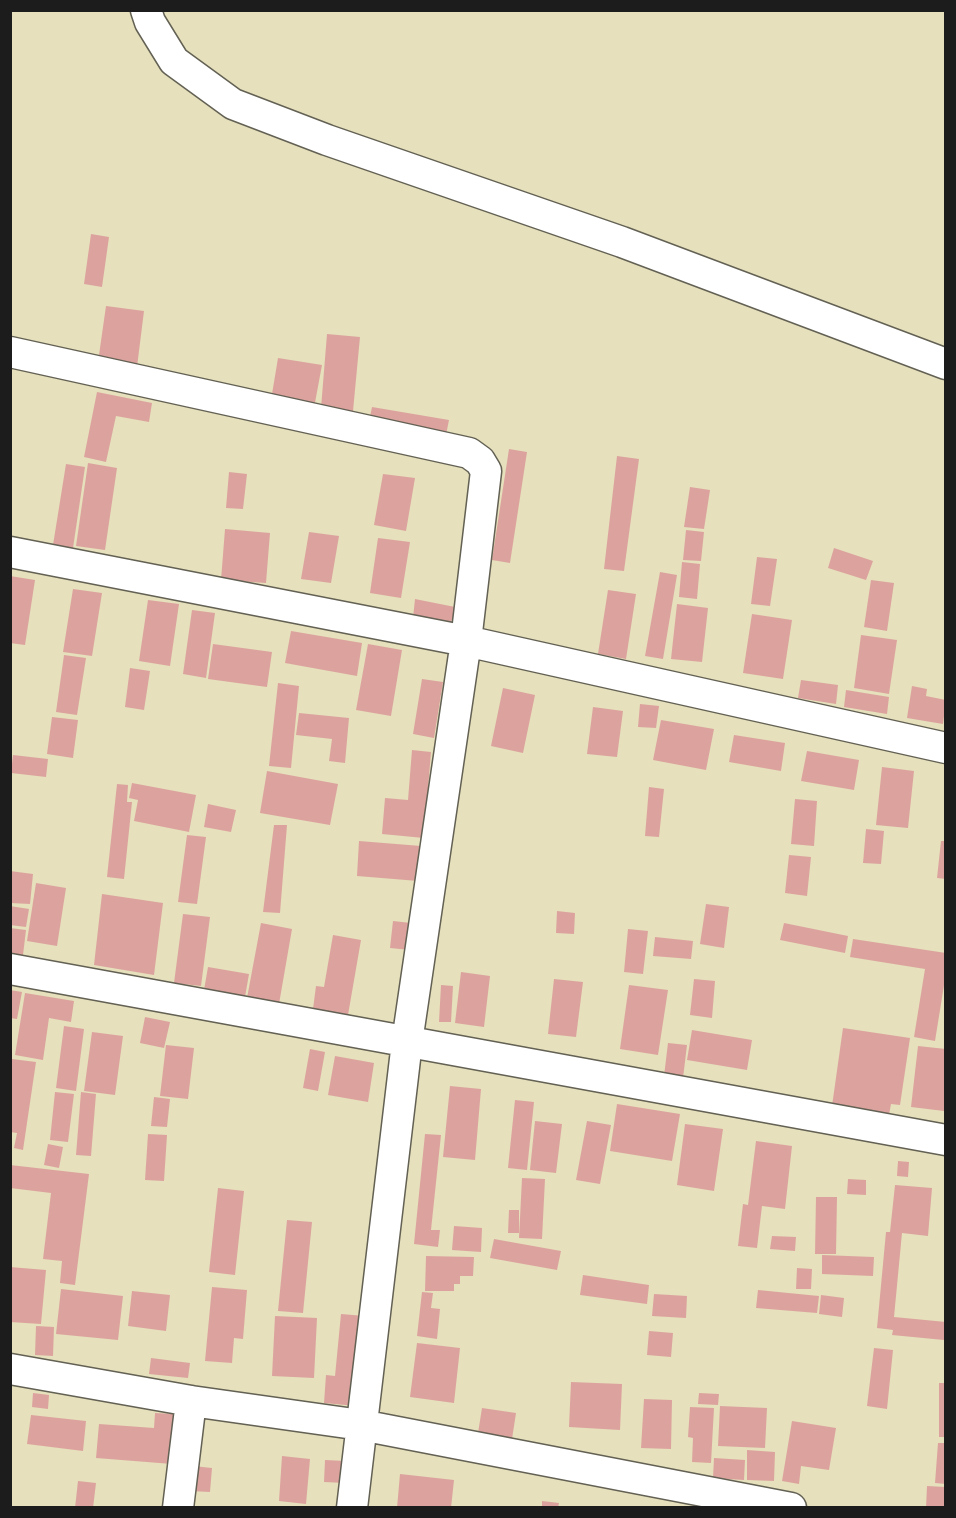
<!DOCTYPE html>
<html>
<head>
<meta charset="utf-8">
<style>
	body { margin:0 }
	#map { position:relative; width:956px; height:1518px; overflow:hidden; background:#e6e0bc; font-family:"Shantell Sans",sans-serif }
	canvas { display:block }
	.frame { position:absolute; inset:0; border:12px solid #1c1c1c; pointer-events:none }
</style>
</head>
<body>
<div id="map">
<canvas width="956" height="1518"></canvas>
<div class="frame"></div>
</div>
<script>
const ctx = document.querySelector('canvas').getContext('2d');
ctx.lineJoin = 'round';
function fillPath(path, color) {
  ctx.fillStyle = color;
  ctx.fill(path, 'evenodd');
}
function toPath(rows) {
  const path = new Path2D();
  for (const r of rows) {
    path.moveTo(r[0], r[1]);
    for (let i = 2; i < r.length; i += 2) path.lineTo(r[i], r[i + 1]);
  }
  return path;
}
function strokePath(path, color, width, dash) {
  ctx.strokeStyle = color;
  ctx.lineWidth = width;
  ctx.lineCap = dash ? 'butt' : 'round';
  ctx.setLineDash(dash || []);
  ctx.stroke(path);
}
fillPath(toPath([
	[91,234,109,237,102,287,84,284],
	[106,306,144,311,137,367,98,362],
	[327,334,360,337,353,411,321,408],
	[278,358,322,365,314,408,271,400],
	[97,392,152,403,149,422,116,416,106,462,84,457],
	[372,407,449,420,445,440,368,427],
	[509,449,527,452,510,563,492,560],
	[617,456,639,459,624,571,604,569],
	[88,463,117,468,105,550,76,546],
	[66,464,85,467,73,548,53,545],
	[229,472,247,474,243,509,226,508],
	[383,474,415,478,406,531,374,525],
	[690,487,710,490,704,529,684,527],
	[225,529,270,533,266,583,221,580],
	[686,530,704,532,701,561,683,560],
	[309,532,339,536,331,583,301,579],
	[378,538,410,542,401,598,370,593],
	[834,548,873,561,866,580,828,568],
	[757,557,777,559,770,606,751,604],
	[682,562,700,564,697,599,679,597],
	[660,572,677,575,663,659,645,656],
	[10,576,35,580,25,645,10,643],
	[871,580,894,583,887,631,864,627],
	[73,589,102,593,92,656,63,652],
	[608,590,636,594,626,659,598,654],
	[415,599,460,608,449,624,413,618],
	[148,600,179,604,170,666,139,661],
	[677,604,708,608,702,662,671,659],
	[192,610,215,613,206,678,183,674],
	[752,614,792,620,783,679,743,673],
	[291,631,362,643,357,676,285,663],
	[861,635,897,640,889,694,854,688],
	[213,644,272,652,267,687,208,679],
	[368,644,402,650,391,716,356,710],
	[64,655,86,658,77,715,56,712],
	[130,668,150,671,144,710,125,707],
	[422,679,443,682,434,738,413,734],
	[801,680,838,685,836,704,798,698],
	[278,683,299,686,291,768,269,766],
	[912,686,927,689,926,696,946,700,943,724,907,718],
	[503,688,535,695,523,753,491,746],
	[846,690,889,697,887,714,844,707],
	[640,704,659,706,656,728,638,727],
	[593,707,623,711,617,757,587,754],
	[299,713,349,718,345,763,329,761,332,739,296,735],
	[52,717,78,720,73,758,47,754],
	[661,720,714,729,706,770,653,760],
	[734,735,785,743,781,771,729,762],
	[412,750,431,752,424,838,382,834,385,798,408,800],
	[807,751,859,760,854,790,801,781],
	[13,755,48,759,46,777,11,773],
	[882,767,914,771,908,828,876,825],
	[267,771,338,784,330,825,260,813],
	[132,783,196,795,189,832,134,821,138,800,129,798],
	[117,784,128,785,127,802,132,802,124,879,107,877],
	[649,787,664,789,659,837,645,836],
	[795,799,817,801,814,846,791,844],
	[208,804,236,810,231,832,204,827],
	[274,825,287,825,280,913,263,912],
	[866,829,884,831,881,864,863,863],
	[187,835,206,837,197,904,178,902],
	[359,841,421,846,418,881,357,876],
	[941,841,946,841,946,879,937,878],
	[789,855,811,857,807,896,785,893],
	[10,871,33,874,30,904,10,903],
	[36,883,66,888,57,946,27,941],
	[102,894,163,903,154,975,94,965],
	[706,904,729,907,724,948,700,944],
	[10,906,29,909,26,927,10,925],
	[557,911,575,913,574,934,556,933],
	[183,914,210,917,201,986,174,983],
	[393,921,411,923,410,950,390,948],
	[261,923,292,929,279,1004,247,998],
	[784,923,848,936,845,953,780,940],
	[10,928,26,930,23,955,10,953],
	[628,929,648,931,643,974,624,972],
	[333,935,361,940,348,1015,313,1009,316,986,324,987],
	[655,937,693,941,691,959,653,956],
	[853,939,946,953,946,973,935,1041,914,1037,925,969,850,957],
	[208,967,249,974,245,997,204,990],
	[461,972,490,976,484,1027,455,1023],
	[554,979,583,982,576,1037,548,1034],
	[694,979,715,981,712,1018,690,1015],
	[441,985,453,986,451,1022,439,1022],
	[629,985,668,990,658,1055,620,1049],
	[10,990,22,992,17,1019,10,1018],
	[25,993,74,1001,71,1022,49,1018,43,1060,15,1055],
	[145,1017,170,1022,164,1048,140,1043],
	[64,1026,84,1029,76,1091,56,1088],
	[843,1028,910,1038,900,1105,891,1104,889,1115,832,1106],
	[692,1030,752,1040,747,1070,687,1060],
	[92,1032,123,1036,115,1095,84,1091],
	[668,1043,687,1045,683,1078,664,1076],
	[166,1045,194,1048,188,1099,160,1096],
	[918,1046,946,1049,944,1111,911,1107],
	[310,1049,325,1052,318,1091,303,1088],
	[335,1056,374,1063,368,1102,328,1095],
	[12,1059,36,1062,23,1150,14,1148,17,1133,10,1132,10,1072],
	[450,1086,481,1089,475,1160,443,1157],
	[55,1092,74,1094,68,1142,50,1140],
	[81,1092,96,1094,91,1156,76,1155],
	[154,1097,170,1099,167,1127,151,1126],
	[515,1100,534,1102,527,1170,508,1168],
	[617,1104,680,1114,672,1161,610,1151],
	[535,1121,562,1124,556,1173,530,1170],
	[587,1121,611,1125,600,1184,576,1180],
	[685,1124,723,1129,714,1191,677,1185],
	[148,1134,167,1135,164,1181,145,1180],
	[425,1134,441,1135,431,1230,440,1230,438,1247,414,1244],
	[756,1141,792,1146,785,1209,762,1206,757,1248,738,1246,743,1204,748,1205],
	[48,1144,63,1147,59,1168,44,1165],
	[898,1161,909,1162,908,1177,897,1176],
	[10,1165,89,1174,75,1285,60,1283,62,1261,43,1259,51,1193,10,1188],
	[522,1178,545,1179,542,1239,519,1238],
	[848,1179,866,1180,866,1195,847,1194],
	[895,1185,932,1188,928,1236,902,1233,894,1317,946,1322,944,1340,892,1335,893,1330,877,1328,886,1232,890,1232],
	[218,1188,244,1191,235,1275,209,1272],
	[816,1197,837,1197,836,1254,815,1254],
	[509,1210,519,1210,519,1233,508,1233],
	[287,1220,312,1222,303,1313,278,1311],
	[454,1226,482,1228,481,1252,452,1250],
	[772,1236,796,1237,795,1251,770,1249],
	[494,1239,561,1251,557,1270,490,1258],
	[822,1255,874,1257,873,1276,822,1274],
	[426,1256,474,1257,473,1276,460,1276,460,1284,454,1284,454,1291,425,1291],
	[10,1267,46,1270,41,1324,10,1322],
	[797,1268,812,1269,811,1289,796,1289],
	[583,1275,649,1285,647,1304,580,1295],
	[212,1287,247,1290,243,1339,234,1338,232,1363,205,1361],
	[61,1289,123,1296,118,1340,56,1334],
	[758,1290,819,1296,817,1313,756,1308],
	[132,1291,170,1295,166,1331,128,1326],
	[422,1292,433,1293,431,1308,440,1309,437,1339,417,1336],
	[654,1294,687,1296,686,1318,652,1316],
	[821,1295,844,1298,842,1317,819,1314],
	[341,1314,365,1316,356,1406,324,1403,326,1375,335,1376],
	[275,1316,317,1318,314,1378,272,1376],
	[36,1326,54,1327,53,1356,35,1355],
	[649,1331,673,1333,671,1357,647,1355],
	[417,1343,460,1348,454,1403,410,1397],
	[874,1348,893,1350,887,1409,867,1406],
	[151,1358,190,1363,188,1378,149,1374],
	[571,1382,622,1384,620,1430,569,1427],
	[939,1383,946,1383,946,1437,939,1437],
	[33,1393,49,1395,48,1409,32,1407],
	[699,1393,719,1394,718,1405,698,1404],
	[644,1399,672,1400,671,1449,641,1448],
	[720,1406,767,1408,765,1448,718,1446],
	[690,1407,714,1408,711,1463,692,1462,693,1438,688,1437],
	[482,1408,516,1413,512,1439,478,1433],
	[155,1413,175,1414,172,1464,96,1458,99,1424,154,1428],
	[31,1415,86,1421,83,1451,27,1444],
	[792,1421,836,1428,829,1470,801,1466,799,1484,782,1481],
	[938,1443,946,1443,946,1484,935,1483],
	[747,1450,775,1452,774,1481,747,1480],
	[282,1456,310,1459,306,1504,279,1501],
	[714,1458,745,1460,744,1480,713,1478],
	[325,1460,346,1461,345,1483,324,1482],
	[193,1466,212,1468,210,1492,190,1491],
	[400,1474,454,1480,451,1508,397,1508],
	[78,1481,96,1483,93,1508,75,1508],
	[927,1486,946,1487,946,1508,926,1508],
	[542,1501,559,1503,558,1508,542,1508]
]), '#dca39e');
const minor = toPath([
	[146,10,150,22,174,61,233,104,327,140,622,242,946,364],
	[10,352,469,453,480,461,486,471,466,641,407,1042,352,1508],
	[10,552,466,641,946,748],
	[10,969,946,1140],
	[10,1369,191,1401,361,1425,791,1508],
	[178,1508,191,1401]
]);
strokePath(minor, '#636154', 33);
strokePath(minor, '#fff', 30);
</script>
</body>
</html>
